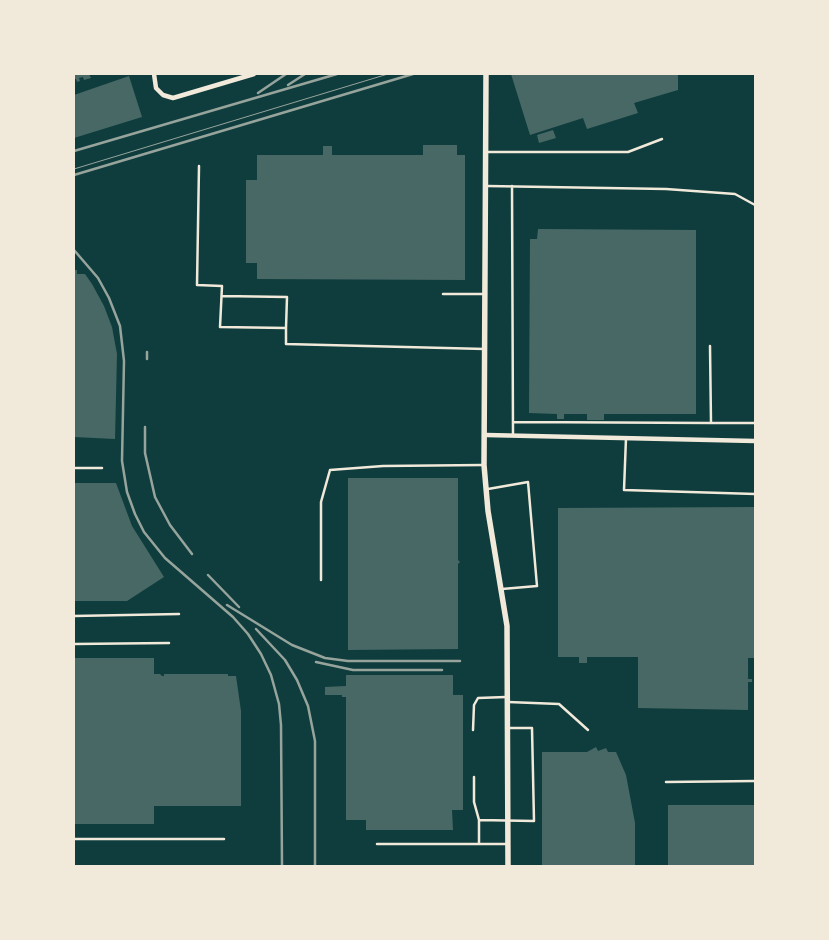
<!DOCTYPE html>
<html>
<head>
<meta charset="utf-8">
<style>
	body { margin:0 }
	#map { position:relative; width:829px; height:940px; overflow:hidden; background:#0f3d3e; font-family:Quicksand,sans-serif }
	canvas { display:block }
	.frame { position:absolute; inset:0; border:75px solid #f1e9da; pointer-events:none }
</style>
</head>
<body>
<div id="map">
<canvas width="829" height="940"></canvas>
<div class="frame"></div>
</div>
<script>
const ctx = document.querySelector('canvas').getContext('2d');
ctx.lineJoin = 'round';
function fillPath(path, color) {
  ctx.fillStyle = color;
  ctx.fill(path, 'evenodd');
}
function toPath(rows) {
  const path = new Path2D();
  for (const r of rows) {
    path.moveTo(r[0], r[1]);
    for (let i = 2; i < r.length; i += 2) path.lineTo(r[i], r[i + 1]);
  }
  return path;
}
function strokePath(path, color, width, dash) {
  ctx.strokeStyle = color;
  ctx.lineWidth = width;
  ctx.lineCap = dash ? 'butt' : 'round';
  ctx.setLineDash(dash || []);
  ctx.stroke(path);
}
fillPath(toPath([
	[74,74,89,74,91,78,84,80,83,77,79,78,80,81,77,82,76,79,74,79],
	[511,74,678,74,678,90,634,103,638,113,587,129,583,118,530,135],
	[129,76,142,117,74,138,74,95],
	[553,130,556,138,539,143,537,135],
	[423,145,457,145,457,155,465,155,465,280,257,279,257,263,246,263,246,180,257,180,257,155,323,155,323,146,332,146,332,155,423,155],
	[538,229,696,230,696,414,604,414,604,420,587,420,587,414,564,414,564,419,557,419,557,414,529,413,530,239,537,239],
	[74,270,77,270,77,274,85,274,92,284,104,306,112,327,117,354,115,439,74,437],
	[348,478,458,478,458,560,460,562,458,564,458,649,348,650],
	[74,483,116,483,132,526,164,577,127,601,74,601],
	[755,507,755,658,748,658,748,679,752,679,752,682,748,682,748,710,638,708,638,657,587,657,587,663,579,663,579,657,558,657,558,508],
	[74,658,154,658,154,674,160,674,162,676,164,676,164,674,228,674,228,676,236,676,241,711,241,806,154,806,154,824,74,824],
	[346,675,453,675,453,695,463,695,463,810,452,810,453,830,366,830,366,820,346,820,346,697,342,697,342,695,325,695,325,687,346,686],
	[596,747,598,751,606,748,608,752,616,752,626,775,635,823,635,866,542,866,542,752,587,752],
	[668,805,755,805,755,866,668,866]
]), '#486865');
strokePath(toPath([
	[487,152,628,152,662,139],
	[199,166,197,285,222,286,220,327,286,328,286,344,485,349],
	[487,186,666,189,735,194,755,205],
	[512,186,513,435],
	[443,294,485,294],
	[222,296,287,297,286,328],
	[710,346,711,423,755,423],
	[513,422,711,423],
	[626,438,624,490,755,494],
	[74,468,102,468],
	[488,489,528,482,537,586,502,589],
	[321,580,321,502,330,470,383,466,483,465],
	[74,616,179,614],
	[74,644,169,643],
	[508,702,559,704,588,730],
	[473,730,474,705,478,698,506,697],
	[474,777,474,802,479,820,479,843],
	[666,782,755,781],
	[479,820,534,821,532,728,508,728],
	[74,839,224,839],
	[377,844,506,844]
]), '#f1e9da', 2.5);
strokePath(toPath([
	[154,74,156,88,163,95,173,98,254,74],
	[486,435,755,441]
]), '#f1e9da', 4.5);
strokePath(toPath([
	[486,74,484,465,488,511,507,626,508,866]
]), '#f1e9da', 5.5);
strokePath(toPath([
	[74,169,388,74]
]), '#97a49c', 1);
strokePath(toPath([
	[288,85,305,74],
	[258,93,286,74],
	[74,151,337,74],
	[74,175,413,74],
	[74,250,98,278,109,298,120,326,124,361,122,461,127,492,135,514,144,532,165,558,233,617,248,634,261,654,271,675,279,704,281,725,282,866],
	[147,359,147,352],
	[145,427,145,453,155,497,170,525,192,554],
	[208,575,239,607],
	[227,605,292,645,325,658,348,661,460,661],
	[256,629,285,660,297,680,308,706,315,741,315,866],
	[316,662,353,670,442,670]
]), '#97a49c', 2.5);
</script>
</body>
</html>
